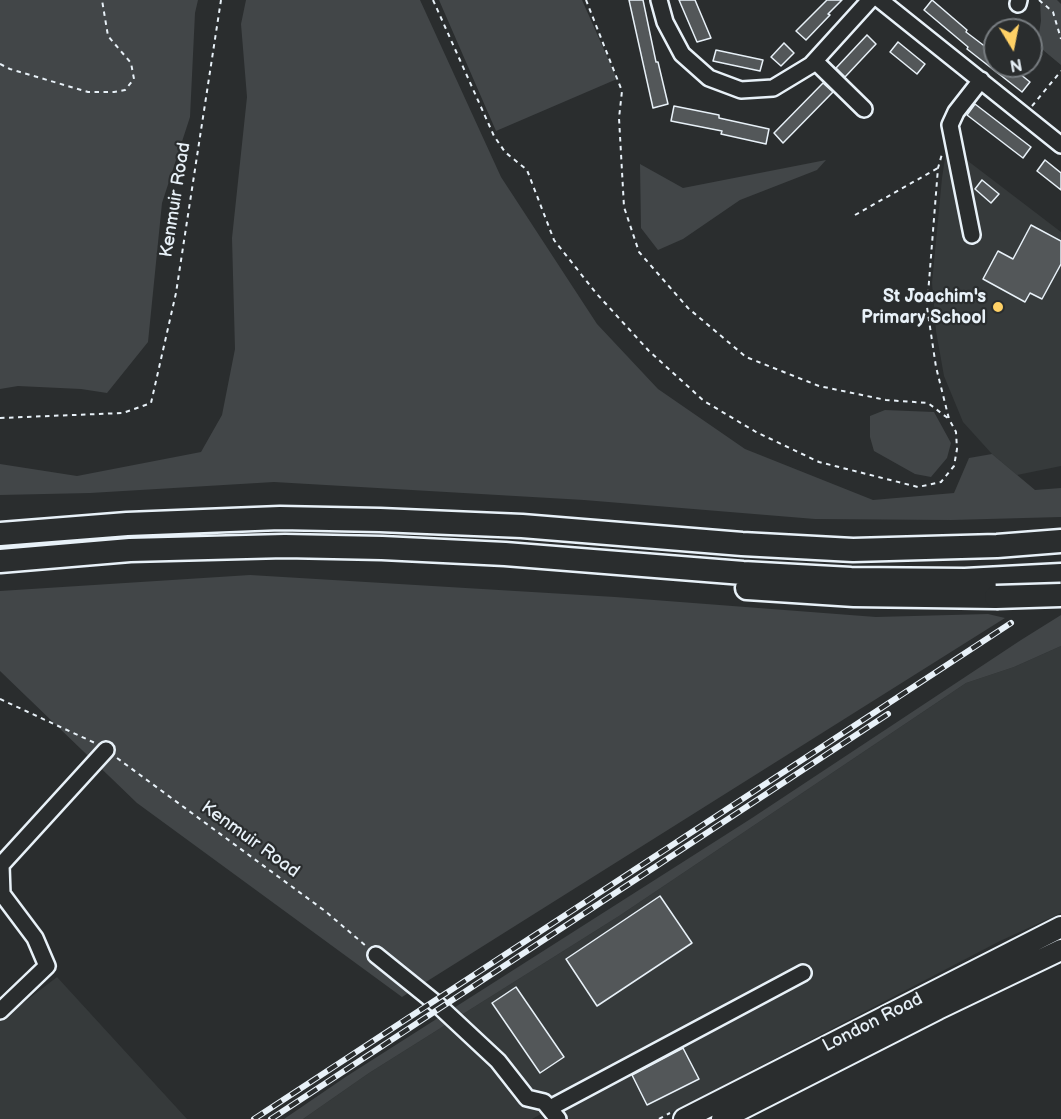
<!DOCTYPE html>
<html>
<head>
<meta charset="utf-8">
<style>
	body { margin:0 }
	#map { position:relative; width:1061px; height:1119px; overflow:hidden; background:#2a2d2e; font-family:"Balsamiq Sans",sans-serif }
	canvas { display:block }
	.north { position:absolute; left:983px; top:18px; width:60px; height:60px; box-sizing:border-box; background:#2a2d2e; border:2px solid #767b7f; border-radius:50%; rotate:170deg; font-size:16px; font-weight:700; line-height:24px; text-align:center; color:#e8f1f8 }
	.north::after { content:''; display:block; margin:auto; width:21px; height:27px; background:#ffd166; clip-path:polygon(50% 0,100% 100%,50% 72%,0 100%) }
</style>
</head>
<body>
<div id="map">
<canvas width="1061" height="1119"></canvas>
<div class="north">N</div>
</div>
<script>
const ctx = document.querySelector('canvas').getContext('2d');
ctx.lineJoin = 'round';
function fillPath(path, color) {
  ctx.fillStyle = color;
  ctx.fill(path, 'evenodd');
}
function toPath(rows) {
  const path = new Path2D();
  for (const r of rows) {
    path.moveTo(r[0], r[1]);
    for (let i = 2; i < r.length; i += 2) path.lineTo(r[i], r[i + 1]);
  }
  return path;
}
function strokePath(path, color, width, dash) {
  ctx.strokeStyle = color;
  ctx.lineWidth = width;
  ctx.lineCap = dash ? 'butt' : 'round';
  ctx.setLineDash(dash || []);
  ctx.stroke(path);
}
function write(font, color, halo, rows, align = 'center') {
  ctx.font = font + ' "Balsamiq Sans",sans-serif';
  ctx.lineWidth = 4.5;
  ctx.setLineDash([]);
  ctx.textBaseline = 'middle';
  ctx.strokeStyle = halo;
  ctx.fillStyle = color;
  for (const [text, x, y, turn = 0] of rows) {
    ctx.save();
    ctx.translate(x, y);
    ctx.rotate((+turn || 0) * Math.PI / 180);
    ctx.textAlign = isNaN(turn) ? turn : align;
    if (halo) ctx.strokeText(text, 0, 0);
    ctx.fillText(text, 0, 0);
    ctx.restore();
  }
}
fillPath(toPath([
	[947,145,1061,232,1061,466,1017,475,992,454,963,422,944,376,936,331,932,283,942,178],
	[1061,646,1061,913,1000,941,659,1119,564,1119,554,1107,532,1119,303,1119,369,1073,619,916,966,683,1014,667],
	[57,977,187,1119,0,1119,0,1021]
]), '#363a3b');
fillPath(toPath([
	[0,0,198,0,195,13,190,117,162,203,148,342,107,393,81,389,18,386,0,389],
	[246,0,420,0,501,177,597,324,658,389,745,449,873,500,954,493,969,458,992,454,1035,490,1061,488,1061,517,951,520,815,519,584,500,274,482,90,493,0,495,0,464,77,476,201,452,222,415,235,349,232,238,247,97,241,24],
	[439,0,582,0,617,79,496,131],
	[1040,0,1057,0,1061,4,1061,65,1037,45,1041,21],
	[826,160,817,170,740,200,683,239,658,250,641,228,640,164,683,188],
	[885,410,934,412,951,443,947,458,931,477,915,474,874,451,870,437,870,416],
	[250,575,615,597,876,617,988,614,1005,618,402,997,137,803,0,671,0,591],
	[1061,615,1061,646,1014,667,966,683,619,916,369,1073,303,1119,284,1119,347,1076,752,818,1021,640]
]), '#424648');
const building = toPath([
	[629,0,643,0,656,62,658,62,668,104,653,108,629,0],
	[679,0,695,0,711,38,697,42,679,0],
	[827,0,842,0,828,14,830,15,806,40,796,31,827,0],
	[932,0,967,30,966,32,995,54,995,66,1010,66,1030,82,1022,92,967,49,968,47,924,10,932,0],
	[867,35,876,44,845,77,836,68,867,35],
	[898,42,925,64,917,74,890,52,898,42],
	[784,43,794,53,781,66,771,57,784,43],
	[716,50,763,60,760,71,713,61,716,50],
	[823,83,833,92,783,143,774,133,823,83],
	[975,104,1031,147,1023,158,967,115,975,104],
	[674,106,719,115,719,118,769,129,766,144,721,134,722,131,671,121,674,106],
	[1045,160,1061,173,1061,190,1037,171,1045,160],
	[982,180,999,194,991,203,975,189,982,180],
	[1031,225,1061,241,1061,264,1042,299,1030,293,1025,302,983,279,998,251,1013,259,1031,225],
	[660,896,692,943,597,1006,566,959,660,896],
	[516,987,564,1057,540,1073,492,1003,516,987],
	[683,1048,699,1079,647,1105,632,1075,683,1048]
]);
fillPath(building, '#535759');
strokePath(building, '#e8f1f8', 1.5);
const minor = toPath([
	[659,0,665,22,682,54,709,78,741,90,773,88,811,65,870,0],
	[880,0,1061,145],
	[1018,4,1019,0],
	[815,61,864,109],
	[972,235,950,125,956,112,981,80],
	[376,955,438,1005,498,1061,527,1098,544,1102,558,1119],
	[0,1011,47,966,35,938,2,894,1,865,106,750],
	[550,1108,803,973]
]);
const major = toPath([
	[684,1119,1061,927],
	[722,1119,938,1009,1061,950]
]);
const highway = toPath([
	[0,534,127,524,280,518,380,520,522,526,742,544,853,550,997,546,1061,541],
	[0,561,130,550,285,546,382,548,505,554,743,573,851,579,965,580,1061,575],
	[747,588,854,595,996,597]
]);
strokePath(minor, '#e8f1f8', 20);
strokePath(major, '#e8f1f8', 24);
strokePath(highway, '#e8f1f8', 27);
strokePath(toPath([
	[433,0,494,136,505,152,527,170,554,240,596,293,649,351,704,401,756,432,819,462,918,487,941,482,954,466,957,449,956,432,949,419,936,367,927,307,938,168,942,154],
	[586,0,622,91,619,118,624,207,639,252,688,308,746,357,819,386,886,400,928,403,949,419],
	[1039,0,1053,12,1061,39],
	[0,64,10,69,88,92,114,92,125,90,134,79,131,63,108,36,102,0],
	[1032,106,1061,71],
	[855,215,938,168],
	[0,418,123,413,151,403,176,293,221,0],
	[0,699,95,743],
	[117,758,325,911,366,946],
	[659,1119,670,1113]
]), '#e8f1f8', 2, [4.5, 4.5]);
strokePath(minor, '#2a2d2e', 15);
strokePath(major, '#2a2d2e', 20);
strokePath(highway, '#2a2d2e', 22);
const rail = toPath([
	[254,1119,1011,623],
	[271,1119,888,714]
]);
strokePath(rail, '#e8f1f8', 6);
strokePath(rail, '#2a2d2e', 4, [11]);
const highwayBridge = toPath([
	[996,597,1061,595]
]);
strokePath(highwayBridge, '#e8f1f8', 27, []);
strokePath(highwayBridge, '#2a2d2e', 22);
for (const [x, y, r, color] of [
	[998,307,6,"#ffd166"]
]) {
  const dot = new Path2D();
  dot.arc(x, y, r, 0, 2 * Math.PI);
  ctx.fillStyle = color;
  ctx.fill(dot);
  strokePath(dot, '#2a2d2e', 2);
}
write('18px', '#e8f1f8', '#2a2d2e', [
	["Kenmuir Road",176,200,-81],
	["Kenmuir Road",250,840,36],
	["London Road",873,1023,-27]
]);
write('bold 18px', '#e8f1f8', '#2a2d2e', [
	["St Joachim's",986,297],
	["Primary School",986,318]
], 'right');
</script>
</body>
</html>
